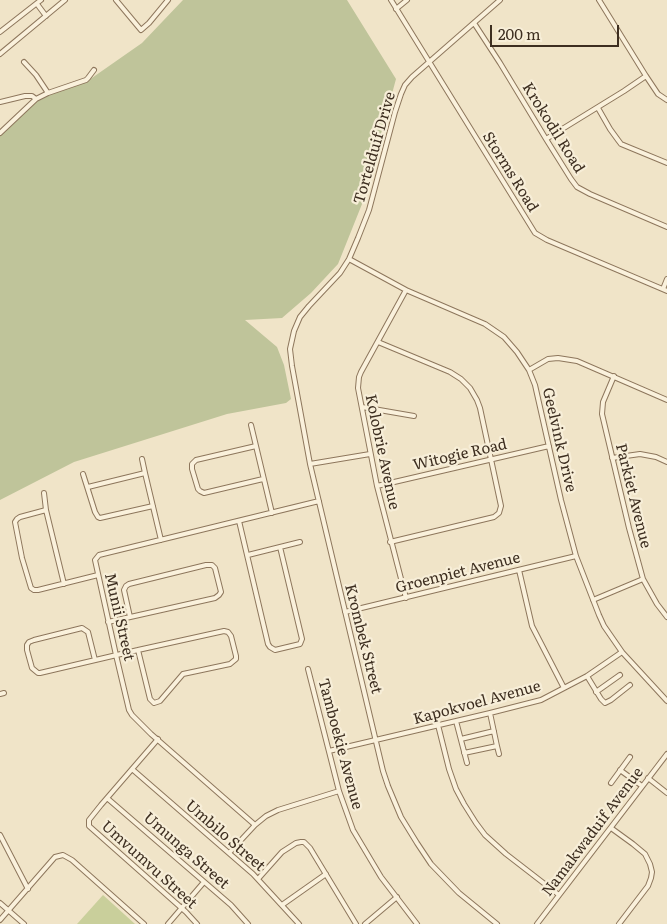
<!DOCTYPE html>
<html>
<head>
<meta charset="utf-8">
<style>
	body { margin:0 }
	#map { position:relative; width:667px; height:924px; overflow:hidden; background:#f0e4c8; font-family:Literata,serif }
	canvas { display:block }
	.scale { position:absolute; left:490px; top:25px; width:129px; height:22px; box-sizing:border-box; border:2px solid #3d2e20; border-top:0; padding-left:6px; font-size:15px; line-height:18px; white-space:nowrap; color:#3d2e20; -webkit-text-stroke:4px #f7eed8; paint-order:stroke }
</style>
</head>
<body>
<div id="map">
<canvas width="667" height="924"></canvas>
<div class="scale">200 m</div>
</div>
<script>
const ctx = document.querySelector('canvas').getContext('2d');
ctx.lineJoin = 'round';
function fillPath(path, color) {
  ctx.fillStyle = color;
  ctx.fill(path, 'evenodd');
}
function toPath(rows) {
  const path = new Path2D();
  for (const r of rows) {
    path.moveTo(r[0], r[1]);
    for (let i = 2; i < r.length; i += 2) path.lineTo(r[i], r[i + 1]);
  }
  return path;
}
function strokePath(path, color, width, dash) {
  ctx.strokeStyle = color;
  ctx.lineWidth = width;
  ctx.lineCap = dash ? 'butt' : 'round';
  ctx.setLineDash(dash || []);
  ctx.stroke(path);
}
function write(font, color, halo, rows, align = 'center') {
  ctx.font = font + ' Literata,serif';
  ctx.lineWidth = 4.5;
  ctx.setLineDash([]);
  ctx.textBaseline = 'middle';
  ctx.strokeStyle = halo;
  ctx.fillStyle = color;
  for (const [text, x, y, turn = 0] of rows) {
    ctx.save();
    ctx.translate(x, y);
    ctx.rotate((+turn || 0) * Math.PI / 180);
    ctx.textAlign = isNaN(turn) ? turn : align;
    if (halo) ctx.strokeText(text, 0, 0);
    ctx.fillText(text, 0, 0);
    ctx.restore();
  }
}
fillPath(toPath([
	[103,895,135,924,77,924]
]), '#c9cf9b');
fillPath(toPath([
	[183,0,347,0,396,79,362,204,338,264,311,293,282,318,245,320,277,347,284,365,291,399,286,403,227,414,74,462,0,500,0,135,46,92,89,80,142,43]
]), '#bfc49a');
const street = toPath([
	[116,0,141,30,149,23,168,0],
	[391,0,535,233,547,240,667,291],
	[599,0,646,76,658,94,667,100],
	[37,4,46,16],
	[396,9,407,0],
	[474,23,500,63,546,139,571,179,577,187,590,194,667,227],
	[0,32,41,0],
	[0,54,65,0],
	[24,62,36,75,48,93],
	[36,99,48,93,86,80,88,78,94,70],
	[0,102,25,96,32,96,36,99,0,133],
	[598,108,610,129,618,140,621,144,667,163],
	[546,139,624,91,646,76],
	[349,259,406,290,485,324,504,337,517,352,529,370,535,385,561,500,576,556,599,615,604,626,622,652,667,701],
	[663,289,667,279],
	[378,342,450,372,461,379,470,388,477,400,480,408,501,506,499,513,494,517,390,542],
	[529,370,548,359,558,358,577,361,667,400],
	[614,376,603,402,602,414,629,528,643,579,657,604,667,617],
	[362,407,414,416],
	[251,425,272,513],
	[256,446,196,460,192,464,192,469,198,489,200,491,204,493,263,479],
	[612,458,640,454,656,457,667,462],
	[142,459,145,473],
	[310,464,370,454],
	[83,474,95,512,98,517,100,518,153,506],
	[377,486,549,446],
	[88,487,145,473,161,540],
	[44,493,46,510,64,584],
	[46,510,20,517,17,519,15,522,22,558,31,588,34,590,38,590,98,575],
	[239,521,268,644,270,647,275,650,300,644,302,639,280,547],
	[248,555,300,542],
	[519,570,532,626,564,688],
	[406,598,377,486,358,388,359,377,361,372,406,290],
	[593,600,643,579],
	[345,612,576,556],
	[108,622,215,598,219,595,221,592,215,568,212,565,206,565,129,584,126,586,124,590,130,617],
	[95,660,88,632,82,628,34,640,29,642,27,645,27,650,32,668,38,673,40,673,138,650,224,631,228,632,231,636,236,656,236,659,230,664,183,674,160,701,154,703,150,699,138,650],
	[308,669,339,791,353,830,381,877,417,924],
	[587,676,601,699,605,703,611,700,630,685],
	[596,692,620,675],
	[0,694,4,693],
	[456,721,467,763],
	[438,725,449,769,456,789,464,804,476,823,485,835,506,854,559,895],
	[158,739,101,805,89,820,89,826,186,912,197,924],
	[461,739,494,731],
	[497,746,499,754],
	[329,751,490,713,541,700,587,676,622,652],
	[464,753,497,746,490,713],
	[132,769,253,874,299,924],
	[620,770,642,786],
	[648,778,667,793],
	[611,783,630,757],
	[107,798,231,905,248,924],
	[255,825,151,734,132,715,129,710,116,655,95,560,99,555,319,501],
	[611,828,633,844,645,854,650,864,652,872,651,878,648,886,619,924],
	[0,835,28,889],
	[229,853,255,825,266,816,278,810,339,791],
	[258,879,282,852,296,843,301,842,304,842,310,848,356,924],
	[0,903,24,924],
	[282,905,326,874],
	[0,920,55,857,63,855,72,860,144,924],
	[168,924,204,882],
	[365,924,397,897],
	[497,924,459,893,431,864,417,843,401,817,388,786,383,771,310,464,292,366,290,349,294,331,300,317,309,306,340,273,349,259,358,238,369,210,395,112,401,94,405,85,412,77,500,0],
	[537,924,667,754]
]);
strokePath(street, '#8d765c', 6);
strokePath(street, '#faf1dc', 4);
write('15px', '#3d2e20', '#f7eed8', [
	["Krokodil Road",553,128,58],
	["Tortelduif Drive",375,148,-74],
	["Storms Road",510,172,58],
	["Geelvink Drive",559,440,77],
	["Kolobrie Avenue",382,452,78],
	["Witogie Road",460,455,-13],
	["Parkiet Avenue",633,496,76],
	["Groenpiet Avenue",458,573,-14],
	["Munii Street",119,617,77],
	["Krombek Street",363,639,76],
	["Kapokvoel Avenue",477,703,-15],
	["Tamboekie Avenue",340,744,75],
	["Namakwaduif Avenue",593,832,-53],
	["Umbilo Street",225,836,41],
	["Umunga Street",186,851,41],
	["Umvumvu Street",149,865,42]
]);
</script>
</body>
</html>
